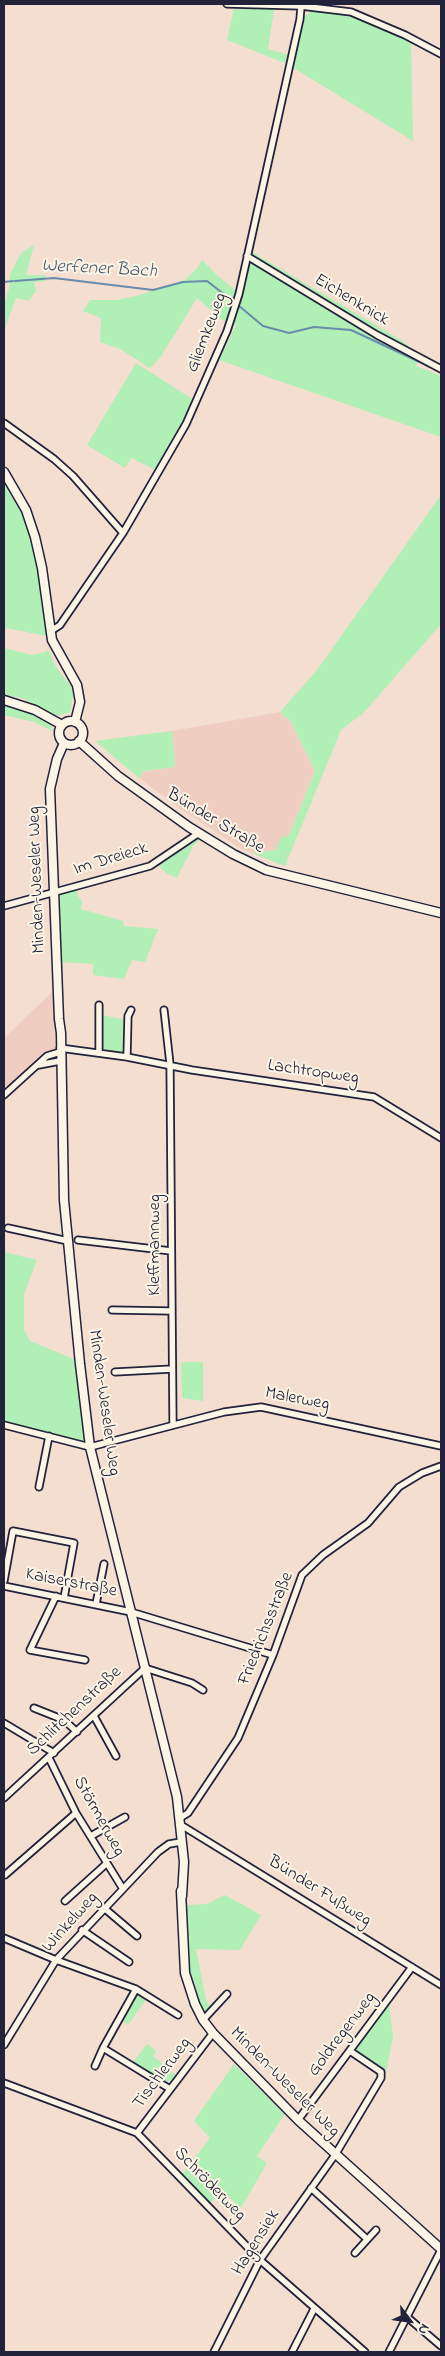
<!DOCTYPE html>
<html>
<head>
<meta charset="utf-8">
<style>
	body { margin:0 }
	#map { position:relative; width:445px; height:2356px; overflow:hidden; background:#f4ded0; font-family:"Indie Flower",sans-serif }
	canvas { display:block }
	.frame { position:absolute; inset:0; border:5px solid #22223b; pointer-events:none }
	.north { position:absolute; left:385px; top:2296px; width:50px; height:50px; -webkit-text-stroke:4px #fcf5e5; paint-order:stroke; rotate:121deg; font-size:14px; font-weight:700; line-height:20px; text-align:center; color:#22223b }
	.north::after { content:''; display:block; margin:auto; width:18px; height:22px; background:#22223b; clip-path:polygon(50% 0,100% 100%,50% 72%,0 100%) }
</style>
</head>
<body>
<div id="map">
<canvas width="445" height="2356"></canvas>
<div class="frame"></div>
<div class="north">N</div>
</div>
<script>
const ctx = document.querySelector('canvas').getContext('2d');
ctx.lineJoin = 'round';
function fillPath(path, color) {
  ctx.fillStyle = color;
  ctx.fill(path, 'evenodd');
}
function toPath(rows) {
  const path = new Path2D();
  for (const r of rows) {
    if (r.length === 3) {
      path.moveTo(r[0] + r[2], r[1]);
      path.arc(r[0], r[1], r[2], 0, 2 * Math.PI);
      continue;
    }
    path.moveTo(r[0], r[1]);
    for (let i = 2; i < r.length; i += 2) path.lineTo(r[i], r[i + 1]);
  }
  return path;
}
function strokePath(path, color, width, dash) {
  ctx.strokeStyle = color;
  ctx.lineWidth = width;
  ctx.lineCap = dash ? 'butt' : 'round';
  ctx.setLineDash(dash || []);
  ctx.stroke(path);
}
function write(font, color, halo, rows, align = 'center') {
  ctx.font = font + ' "Indie Flower",sans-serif';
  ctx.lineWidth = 4;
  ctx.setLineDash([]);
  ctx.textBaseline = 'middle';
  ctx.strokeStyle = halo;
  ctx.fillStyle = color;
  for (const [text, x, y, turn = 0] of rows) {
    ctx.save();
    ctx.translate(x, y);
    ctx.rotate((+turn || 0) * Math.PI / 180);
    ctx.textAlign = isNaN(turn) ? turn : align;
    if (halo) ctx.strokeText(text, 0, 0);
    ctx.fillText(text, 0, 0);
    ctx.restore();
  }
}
fillPath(toPath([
	[280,712,291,722,315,771,289,837,276,850,252,853,240,848,181,809,139,778,144,772,175,766,172,731],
	[61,992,65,1058,36,1066,8,1088,4,1084,4,1038,51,993]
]), '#efcec1');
fillPath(toPath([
	[234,9,274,9,268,49,289,55,287,64,227,40],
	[312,10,350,15,411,41,413,141,292,67,302,19],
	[34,245,26,275,46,275,46,281,34,282,36,291,29,301,16,298,5,328,4,304,10,285,10,275,21,253],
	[252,252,401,340,420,356,416,366,441,376,441,437,219,360,236,325,222,320,197,298,160,358,150,368,120,349,100,342,101,318,83,311,90,300,116,300,136,296,185,280,198,267,202,260,218,276,241,295],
	[136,363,194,400,156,470,131,458,125,468,87,445],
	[4,480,21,511,31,539,37,567,47,636,6,628,4,642],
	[441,495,441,624,360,717,359,712,359,716,341,730,285,866,252,853,276,850,281,837,289,836,315,771,291,722,280,712,317,670],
	[4,648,32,655,46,652,48,649,55,665,71,687,73,695,70,712,57,716,22,698,4,695],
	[4,704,39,715,51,724,52,731,34,722,4,715],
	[172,731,175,767,144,771,139,778,95,741],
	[193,839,200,839,193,846,177,878,166,873,157,864],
	[77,889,78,896,82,901,81,909,123,921,124,926,158,929,145,962,132,960,124,979,93,975,93,964,60,962,58,897,60,894],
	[103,1015,125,1020,125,1051,122,1054,103,1050],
	[4,1252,37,1260,24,1294,24,1330,30,1341,74,1359,85,1443,4,1422],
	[181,1362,203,1362,203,1401,182,1398],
	[225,1895,261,1915,240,1950,196,1949,206,2000,212,2008,204,2016,198,2003,188,1971,186,1905,207,1904],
	[139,1992,147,1998,128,2025,123,2021],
	[389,2004,393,2037,386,2072,357,2054,355,2050],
	[147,2044,156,2051,153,2056,176,2075,172,2080,165,2082,133,2062],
	[234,2064,285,2114,257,2156,267,2163,241,2208,222,2191,209,2205,181,2176,210,2138,194,2121]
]), '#b0efb6');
strokePath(toPath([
	[15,281,54,278,153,290,183,282,207,281,234,302],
	[4,282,13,281],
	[238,305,263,326,289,333,314,327,351,330,441,372]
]), '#698cad', 2);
const street = toPath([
	[227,4,301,6,351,12,405,35,441,54],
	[247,256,377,335,441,369],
	[4,423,54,459,73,476,123,533],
	[51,631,60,625,123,533,186,424,227,331,239,294,300,19,301,6],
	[4,906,150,866,199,833],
	[164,1010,170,1064,173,1425],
	[60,1048,127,1057,192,1070,374,1097,441,1138],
	[99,1053,99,1005],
	[127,1057,128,1016,131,1010],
	[39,1065,60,1061],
	[4,1095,47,1056,60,1052],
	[8,1228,68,1241],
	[78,1240,171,1251],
	[112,1310,171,1311],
	[115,1372,172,1369],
	[4,1425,90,1447,224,1412,261,1407,441,1446],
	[39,1487,49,1436],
	[4,1581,13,1531,74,1543,64,1598],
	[4,1586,131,1612,273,1655],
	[56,1596,30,1650,85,1660],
	[96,1604,104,1564],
	[34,1708,64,1720,77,1732],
	[94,1716,116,1756],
	[4,1723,54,1753],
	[49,1758,76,1813,123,1889],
	[4,1798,145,1668,192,1683,203,1690],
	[180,1818,188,1813,238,1738,273,1655,302,1575,323,1555,368,1523,399,1487,422,1473,441,1466],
	[181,1825,441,1985],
	[91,1836,125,1817],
	[5,1875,76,1813],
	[65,1901,106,1864],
	[104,1908,137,1936],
	[82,1930,129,1962],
	[4,1938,56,1960,136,1989,178,2015],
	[136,1989,103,2048,170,2089],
	[203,2020,227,1994],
	[4,2045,56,1960,158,1852,169,1844,181,1842],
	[95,2066,103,2048],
	[4,2083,137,2133,260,2260,365,2352],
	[298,2120,412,1967],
	[137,2133,213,2033],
	[311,2188,367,2239],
	[355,2253,376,2230],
	[407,2317,441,2346],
	[214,2352,260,2260,335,2155,381,2078,381,2072,350,2051],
	[292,2352,314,2309],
	[389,2352,441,2250]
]);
const secondary = toPath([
	[4,472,26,510,35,537,42,568,52,640,77,685,80,702,75,722],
	[4,700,35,710,62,725],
	[71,733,12],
	[79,741,118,776,189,827,233,854,266,870,441,913],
	[64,743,57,759,50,789,59,1019,61,1033,64,1200,80,1364,90,1447,177,1797,184,1862,182,1896],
	[181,1891,185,1973,195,2004,203,2020,213,2033,298,2120,441,2249]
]);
strokePath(street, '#22223b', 9);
strokePath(secondary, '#22223b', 11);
strokePath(street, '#fcf5e5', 5.5);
strokePath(secondary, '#fcf5e5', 8);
write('18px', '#22223b', '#fcf5e5', [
	["Eichenknick",351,301,31],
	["Gliemkeweg",208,333,-69],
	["Bünder Straße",215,822,31],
	["Im Dreieck",111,860,-17],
	["Minden-Weseler Weg",38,880,-92],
	["Lachtropweg",313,1073,8],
	["Kleffmannweg",156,1245,-90],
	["Malerweg",297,1400,11],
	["Minden-Weseler Weg",103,1403,82],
	["Kaiserstraße",71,1584,11],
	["Friedrichsstraße",267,1629,-68],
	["Schlitchenstraße",75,1712,-43],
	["Störmerweg",98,1817,61],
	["Bünder Fußweg",319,1892,32],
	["Winkelweg",71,1923,-48],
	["Goldregenweg",343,2035,-53],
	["Tischlerweg",163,2074,-53],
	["Minden-Weseler Weg",284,2083,45],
	["Schröderweg",209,2185,46],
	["Hagensiek",257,2243,-58]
]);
write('italic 19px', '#465774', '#fcf5e5', [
	["Werfener Bach",99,270,3]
]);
</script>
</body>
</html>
